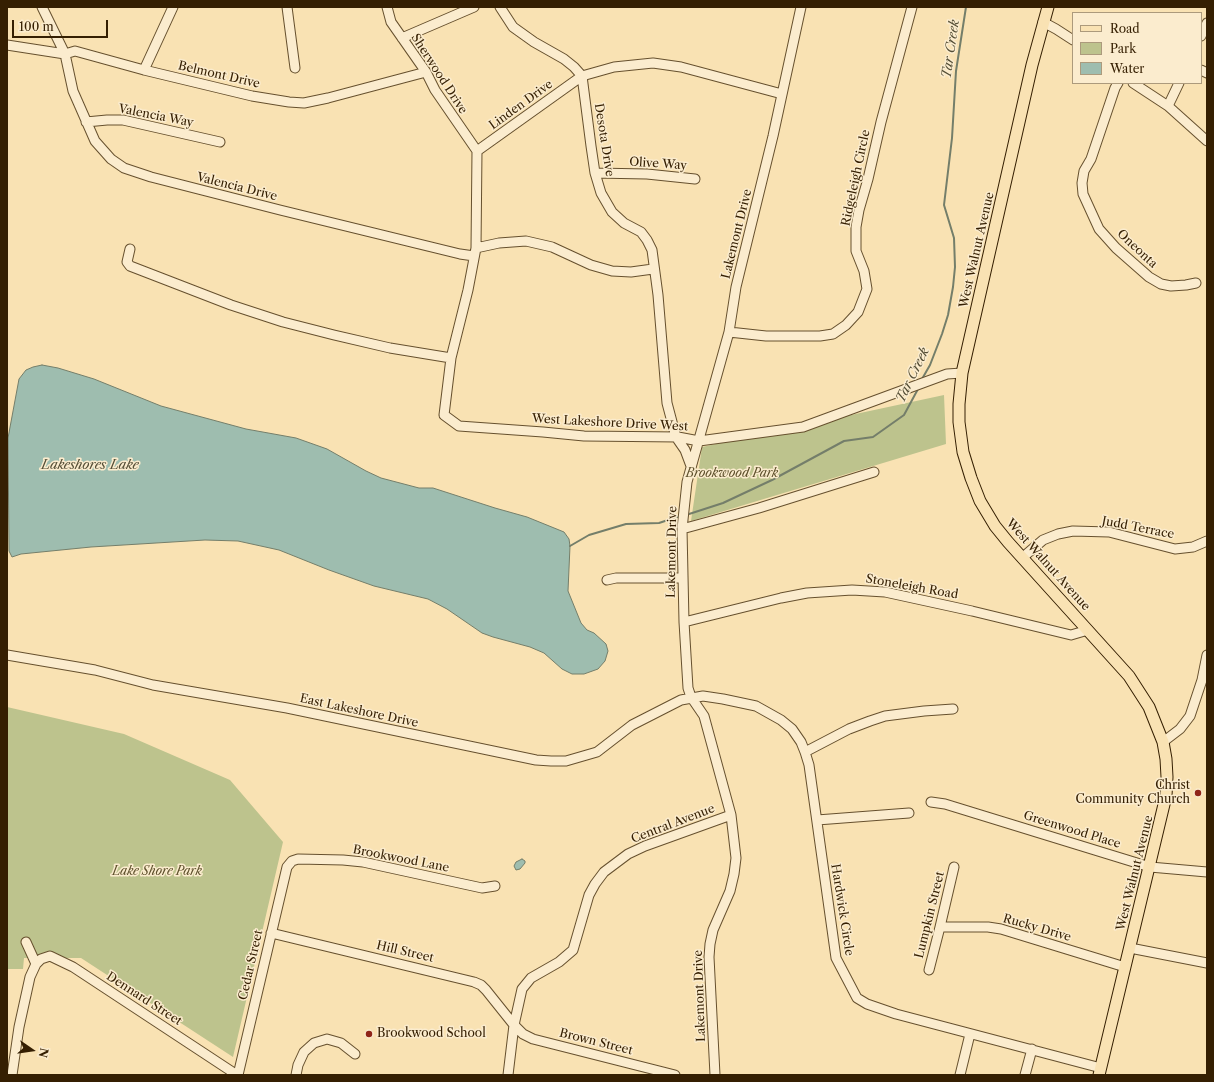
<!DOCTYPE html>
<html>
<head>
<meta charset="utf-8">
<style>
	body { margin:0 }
	#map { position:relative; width:1214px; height:1082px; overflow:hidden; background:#f9e2b3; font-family:"Libre Caslon Text",serif }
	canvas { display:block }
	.frame { position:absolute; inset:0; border:8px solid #351f02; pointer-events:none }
	.legend { position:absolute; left:1072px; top:12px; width:130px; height:72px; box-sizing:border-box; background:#fbecce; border:1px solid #ac9a7c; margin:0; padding:5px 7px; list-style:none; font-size:12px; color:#351f02 }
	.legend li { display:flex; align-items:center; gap:8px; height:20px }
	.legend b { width:20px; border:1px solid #ac9a7c }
	.north { position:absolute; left:12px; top:1030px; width:40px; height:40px; -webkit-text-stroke:3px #fbecce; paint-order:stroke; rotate:103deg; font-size:11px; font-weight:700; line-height:16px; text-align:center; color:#351f02 }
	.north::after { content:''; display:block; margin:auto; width:14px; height:18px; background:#351f02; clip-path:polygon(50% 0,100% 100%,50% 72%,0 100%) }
	.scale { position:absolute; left:12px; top:20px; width:96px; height:18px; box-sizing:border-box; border:2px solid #351f02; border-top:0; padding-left:5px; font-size:12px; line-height:14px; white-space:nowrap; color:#351f02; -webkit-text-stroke:3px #fbecce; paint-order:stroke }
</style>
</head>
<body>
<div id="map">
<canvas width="1214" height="1082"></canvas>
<div class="frame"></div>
<ul class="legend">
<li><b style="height:5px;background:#f9e2b3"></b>Road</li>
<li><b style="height:11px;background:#bdc38d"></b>Park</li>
<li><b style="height:11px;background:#9ebdaf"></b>Water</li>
</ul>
<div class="north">N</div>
<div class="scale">100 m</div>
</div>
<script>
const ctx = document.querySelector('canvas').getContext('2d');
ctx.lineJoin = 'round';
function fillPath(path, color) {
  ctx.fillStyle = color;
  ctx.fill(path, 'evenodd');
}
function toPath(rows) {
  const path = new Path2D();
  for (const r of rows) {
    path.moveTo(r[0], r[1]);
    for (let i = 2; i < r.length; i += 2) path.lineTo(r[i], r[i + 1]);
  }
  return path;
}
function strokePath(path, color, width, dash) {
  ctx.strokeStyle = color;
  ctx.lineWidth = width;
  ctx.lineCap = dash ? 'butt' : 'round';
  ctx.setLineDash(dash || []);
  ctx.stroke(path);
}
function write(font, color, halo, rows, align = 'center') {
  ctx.font = font + ' "Libre Caslon Text",serif';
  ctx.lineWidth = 3;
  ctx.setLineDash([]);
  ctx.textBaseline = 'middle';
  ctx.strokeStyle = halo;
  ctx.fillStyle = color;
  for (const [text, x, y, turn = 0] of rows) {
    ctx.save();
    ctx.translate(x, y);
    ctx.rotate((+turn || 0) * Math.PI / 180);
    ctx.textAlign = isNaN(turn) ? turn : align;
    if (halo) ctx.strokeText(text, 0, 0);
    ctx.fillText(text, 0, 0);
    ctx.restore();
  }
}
fillPath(toPath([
	[944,395,946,444,691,521,702,447],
	[7,707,124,734,230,780,283,842,233,1057,81,958,24,958,23,969,7,969]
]), '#bdc38d');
const water = toPath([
	[42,365,58,368,94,379,161,406,246,429,296,438,327,449,366,471,381,478,419,488,433,488,495,508,527,517,564,532,569,539,570,546,568,591,581,623,587,630,594,633,606,644,608,651,605,661,598,669,584,674,572,674,562,669,544,653,530,647,493,637,482,633,447,609,428,599,374,586,329,570,279,550,238,541,205,540,91,547,21,554,12,557,9,551,8,438,19,379,26,370,33,367,42,365],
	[522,859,525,861,525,863,520,869,516,870,514,866,516,862,522,859]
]);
fillPath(water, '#9ebdaf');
strokePath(water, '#747e6a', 1);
strokePath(toPath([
	[922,379,930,365,942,334,948,315,953,287,955,267,954,238,944,205,952,138,956,71,966,7],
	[686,515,723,503,772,480,844,441,873,437,904,415,918,389],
	[570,546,589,535,626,524,659,523,680,516]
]), '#747e6a', 2);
const minor = toPath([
	[42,7,65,54,73,91,95,141,111,159,124,168,151,177,280,210,460,254,474,256],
	[287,7,295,68],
	[387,7,391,22,426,72,435,90,477,151],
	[500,7,513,27,534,42,564,59,574,67,582,76,591,146,595,173,601,193,612,212,624,223,641,232,647,240,652,250,658,295,667,403,676,437,685,450,691,466],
	[1043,22,1056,29,1073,40],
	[1201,36,1207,23],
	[402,38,474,7],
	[7,45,65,54,75,51,144,70,252,96,289,102,304,103,328,98,426,72],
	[144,70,173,7],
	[1201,70,1207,73],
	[1118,83,1115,88,1091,159,1084,171,1082,183,1083,194,1099,229,1116,248,1149,277,1161,284,1171,286,1186,285,1196,283],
	[1133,83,1168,106,1207,141],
	[782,94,681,67,653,63,614,67,582,76,477,151,476,248,468,290,451,358,444,415,459,426,543,432,584,436,678,437,699,441,803,427,947,374,962,373],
	[1168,106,1179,83],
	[86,122,107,120,123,120,220,142],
	[595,173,647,174,695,179],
	[476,248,499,243,526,241,552,247,591,265,612,271,631,272,653,269],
	[130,249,127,262,130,266,231,305,283,322,334,335,390,348,451,358],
	[729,332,766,336,820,336,833,334,846,325,858,312,867,289,864,271,856,251,856,227,859,210,868,179,881,122,912,7],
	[682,529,759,508,874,472],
	[1022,558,1043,540,1058,534,1073,531,1109,532,1175,549,1193,547,1207,541],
	[607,580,616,578,682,578],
	[684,622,781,598,807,593,852,590,885,592,972,611,1071,635,1088,630],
	[7,655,95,670,153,685,287,708,536,760,551,761,566,761,597,752,632,725,681,700,703,696,723,699,756,706,781,720,792,729,801,742,805,752,809,765,836,958,857,998,867,1004,896,1014,1101,1068],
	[1163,742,1180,729,1190,716,1202,680,1207,655],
	[805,752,849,729,870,721,885,716,924,711,953,709],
	[931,802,945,804,1150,867,1207,872],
	[817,820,909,813],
	[940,927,988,927,1001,929,1125,967],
	[271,933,474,982,481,985,486,990,514,1025,523,1034,533,1039,675,1075],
	[26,942,36,964],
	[1130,948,1207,963],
	[929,970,940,927,954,867],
	[12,1075,19,1027,30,977,36,964,41,959,50,956,73,967,237,1075],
	[238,1075,287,867,292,861,298,859,343,860,363,862,482,888,495,886],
	[296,1075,298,1065,304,1052,314,1043,327,1039,341,1043,355,1054],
	[508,1075,514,1025,522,989,531,978,559,962,573,950,589,895,595,884,604,872,628,854,645,846,731,815],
	[715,1075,709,957,710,944,713,930,730,891,734,874,736,858,731,815,704,716,691,697,688,688,684,622,682,529,687,482,729,332,736,287,773,136,801,7],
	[960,1075,970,1034],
	[1025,1075,1032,1049]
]);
const major = toPath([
	[1048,7,1032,65,962,373,959,404,959,422,963,452,971,478,980,501,995,526,1008,542,1129,676,1149,707,1163,742,1166,759,1167,777,1166,796,1099,1075]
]);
strokePath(minor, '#66502e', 11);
strokePath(major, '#351f02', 13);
strokePath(minor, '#fbecce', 9);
strokePath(major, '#f9e2b3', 11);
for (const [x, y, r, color] of [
	[1198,793,4,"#8f2418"],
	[369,1034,4,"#8f2418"]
]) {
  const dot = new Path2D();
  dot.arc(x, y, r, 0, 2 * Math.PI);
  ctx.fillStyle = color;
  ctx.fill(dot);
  strokePath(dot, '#fbecce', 1.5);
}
write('12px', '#351f02', '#fbecce', [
	["Sherwood Drive",439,74,57],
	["Belmont Drive",219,75,13],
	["Linden Drive",521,105,-36],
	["Valencia Way",156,116,11],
	["Desota Drive",604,140,81],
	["Olive Way",658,164,4],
	["Ridgeleigh Circle",856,178,-78],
	["Valencia Drive",237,187,14],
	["Lakemont Drive",737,234,-76],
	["Oneonta",1137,249,43],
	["West Walnut Avenue",977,250,-77],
	["West Lakeshore Drive West",610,423,3],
	["Judd Terrace",1138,528,11],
	["Lakemont Drive",672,552,-89],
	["West Walnut Avenue",1048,565,48],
	["Stoneleigh Road",912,587,10],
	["East Lakeshore Drive",359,711,12],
	["Central Avenue",673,824,-21],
	["Greenwood Place",1072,830,17],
	["Brookwood Lane",401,859,11],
	["West Walnut Avenue",1135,873,-76],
	["Hardwick Circle",842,910,81],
	["Lumpkin Street",930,915,-76],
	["Rucky Drive",1037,928,16],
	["Hill Street",405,952,13],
	["Cedar Street",251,965,-77],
	["Lakemont Drive",700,996,-92],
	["Dennard Street",144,999,33],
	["Brown Street",596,1042,14]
]);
write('italic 12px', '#5e502c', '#fbecce', [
	["Brookwood Park",732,474],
	["Lake Shore Park",157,872]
]);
write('12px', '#351f02', '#fbecce', [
	["Christ",1190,786],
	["Community Church",1190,800],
	["Brookwood School",377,1034,"left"]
], 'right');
write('italic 13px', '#544e36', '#fbecce', [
	["Tar Creek",951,49,-82],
	["Tar Creek",913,375,-64],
	["Lakeshores Lake",90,465]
]);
</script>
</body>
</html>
